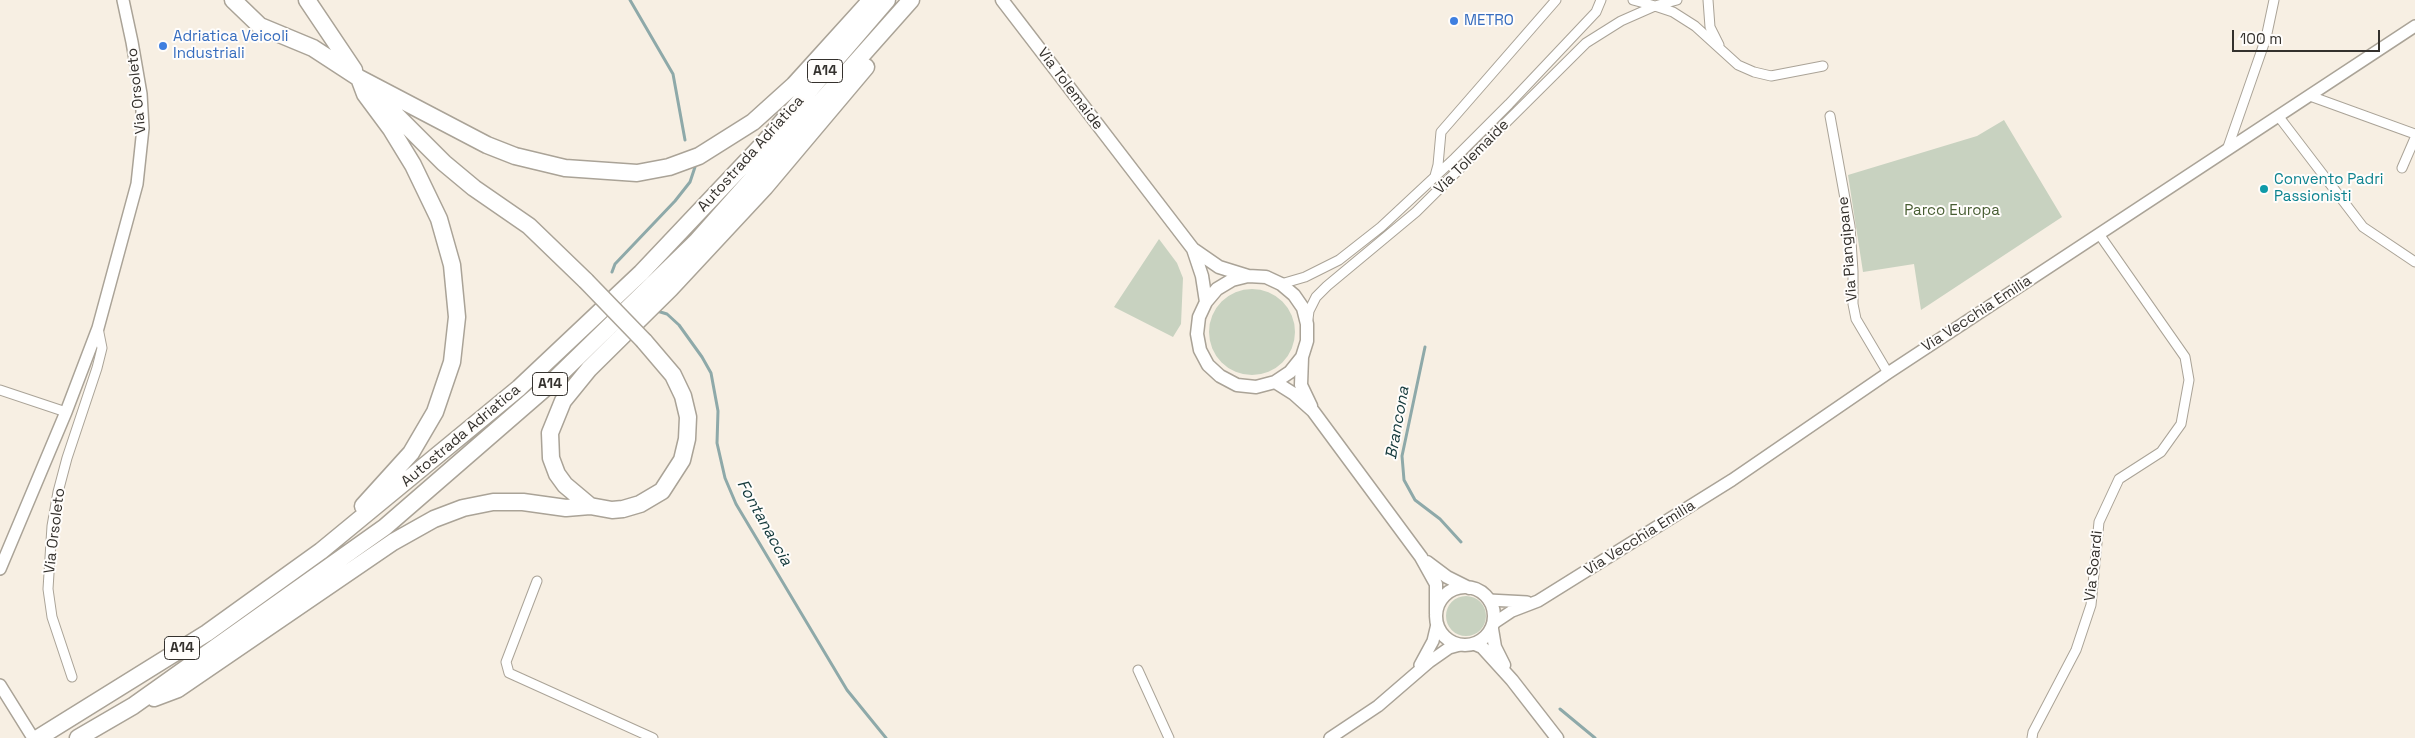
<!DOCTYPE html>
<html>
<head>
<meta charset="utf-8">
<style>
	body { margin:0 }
	#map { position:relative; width:2415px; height:738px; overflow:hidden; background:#f7efe3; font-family:"Space Grotesk",sans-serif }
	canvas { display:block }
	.scale { position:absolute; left:2232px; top:30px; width:148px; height:22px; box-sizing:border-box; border:2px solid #34312d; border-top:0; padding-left:6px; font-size:15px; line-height:18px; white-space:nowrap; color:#34312d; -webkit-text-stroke:4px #fffdfb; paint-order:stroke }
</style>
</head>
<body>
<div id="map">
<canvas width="2415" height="738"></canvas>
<div class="scale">100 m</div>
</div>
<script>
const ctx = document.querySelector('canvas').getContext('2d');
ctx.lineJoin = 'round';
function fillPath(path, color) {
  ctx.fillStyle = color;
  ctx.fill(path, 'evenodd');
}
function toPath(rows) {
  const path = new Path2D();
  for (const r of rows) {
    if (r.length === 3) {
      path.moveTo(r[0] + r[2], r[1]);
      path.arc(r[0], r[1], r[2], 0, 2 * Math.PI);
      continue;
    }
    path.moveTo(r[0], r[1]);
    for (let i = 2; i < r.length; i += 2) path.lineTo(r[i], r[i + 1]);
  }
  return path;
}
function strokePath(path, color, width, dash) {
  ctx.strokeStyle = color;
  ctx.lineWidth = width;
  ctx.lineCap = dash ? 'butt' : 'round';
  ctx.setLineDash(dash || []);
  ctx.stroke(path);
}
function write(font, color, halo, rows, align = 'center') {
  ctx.font = font + ' "Space Grotesk",sans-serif';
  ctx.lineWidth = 4;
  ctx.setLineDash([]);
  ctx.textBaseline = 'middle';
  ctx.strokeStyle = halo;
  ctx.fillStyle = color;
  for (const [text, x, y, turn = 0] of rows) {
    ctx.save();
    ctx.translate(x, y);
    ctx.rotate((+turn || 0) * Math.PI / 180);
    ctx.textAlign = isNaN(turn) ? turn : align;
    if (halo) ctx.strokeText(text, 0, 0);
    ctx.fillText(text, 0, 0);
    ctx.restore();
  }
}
fillPath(toPath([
	[2004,120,2062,217,1921,310,1914,264,1863,272,1848,175,1977,136],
	[1159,239,1177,263,1183,278,1181,324,1173,337,1114,307],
	[1252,332,43],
	[1466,616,20]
]), '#c8d2c0');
strokePath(toPath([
	[630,0,673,74,685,140],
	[612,272,615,264,675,201,690,182,695,167],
	[657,311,667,314,679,325,702,357,711,373,718,411,717,443,725,478,736,504,847,690,886,738],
	[1425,347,1402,456,1404,480,1415,500,1440,519,1461,542],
	[1560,709,1595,738]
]), '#8ea9a9', 3);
const minor = toPath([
	[1633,0,1655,6,1677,0],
	[1708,0,1710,27,1719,45],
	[2310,96,2415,134],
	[1830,116,1850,226,1853,271,1853,304,1856,319,1888,373],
	[2279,117,2363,227,2415,262],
	[2227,150,2266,38,2274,0],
	[2402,168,2415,138],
	[1435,176,1438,165,1441,132,1556,0],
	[1281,284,1305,277,1339,260,1381,227,1455,158,1509,104,1596,12,1601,0],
	[1308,319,1309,311,1316,297,1327,286,1416,212,1586,43,1621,21,1655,6,1673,12,1695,26,1738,65,1754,72,1771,76,1823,66],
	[0,390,66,412],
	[537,581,506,662,509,673,653,738],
	[1138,670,1169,738],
	[72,677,52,617,48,589,52,526,58,492,67,458,97,368,102,348,98,328],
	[2032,738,2033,732,2076,650,2091,605,2099,522,2119,479,2161,452,2181,424,2189,380,2185,357,2099,234]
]);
const tertiary = toPath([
	[0,569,66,412,98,328,137,184,143,128,141,94,132,42,123,0],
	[1489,600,1527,602],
	[1494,623,1512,611,1538,601,1732,480,1888,373,2415,26],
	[1420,665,1433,641,1437,624],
	[0,685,33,738],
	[1330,738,1378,706,1429,662,1449,648,1460,645]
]);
const secondary = toPath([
	[1002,0,1193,249,1219,267,1248,276],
	[1193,249,1202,276,1206,302,1199,317,1197,334,1200,350,1208,365,1220,376,1237,385,1256,387,1275,382,1290,372,1302,357,1307,341,1307,324,1303,308,1294,295,1281,284,1266,277,1248,276,1232,280,1217,289,1206,302],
	[1302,357,1301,385,1311,406],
	[1275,382,1294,394,1313,411,1421,557,1436,584,1436,614],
	[1427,562,1447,577,1469,588],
	[1465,616,29],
	[1492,629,1495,647,1504,665],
	[1475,644,1482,647,1512,680,1557,738]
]);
const motorway = toPath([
	[233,0,260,26,313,48,359,78,487,145,515,156,565,168,637,173,669,167,699,156,753,122,794,85,871,0],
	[307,0,354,70],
	[359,78,365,94,391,129,413,165,439,219,452,265,457,317,452,362,435,412,411,453,363,506],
	[377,96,444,163,474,188,529,226,586,281],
	[590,506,565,485,557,474,551,458,550,433,563,401,589,369,670,289,765,187,866,67],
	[154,698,178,689,393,542,434,519,463,508,493,502,523,502,566,508,590,506,612,510,623,509,640,504,662,491,682,460,687,439,688,417,683,396,673,375,644,341],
	[38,738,207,633,321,551,519,388,641,273,764,143,887,0],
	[78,738,133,706,385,527,551,383,696,242,911,0]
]);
strokePath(minor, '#aaa397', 11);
strokePath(tertiary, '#aaa397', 14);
strokePath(secondary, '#aaa397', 15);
strokePath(motorway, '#aaa397', 19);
strokePath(minor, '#fff', 9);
strokePath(tertiary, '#fff', 11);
strokePath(secondary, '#fff', 12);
strokePath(motorway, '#fff', 16);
const motorwayBridge = toPath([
	[586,281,644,341]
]);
strokePath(motorwayBridge, '#aaa397', 19, []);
strokePath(motorwayBridge, '#fff', 16);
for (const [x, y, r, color] of [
	[1454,21,5,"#3f7fe0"],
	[163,46,5,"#3f7fe0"],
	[2264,189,5,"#0f9aa8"]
]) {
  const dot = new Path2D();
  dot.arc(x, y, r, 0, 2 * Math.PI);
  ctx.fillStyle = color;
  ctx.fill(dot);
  strokePath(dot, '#fffdfb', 2);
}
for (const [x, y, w] of [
	[825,71,35],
	[550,384,35],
	[182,648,35]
]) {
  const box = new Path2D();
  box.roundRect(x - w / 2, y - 11.5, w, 23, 4);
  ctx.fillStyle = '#fffdfb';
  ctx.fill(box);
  strokePath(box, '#34312d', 1);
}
write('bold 14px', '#34312d', null, [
	["A14",825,71],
	["A14",550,384],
	["A14",182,648]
]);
write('15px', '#366cbe', '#fffdfb', [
	["METRO",1464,21],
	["Adriatica Veicoli",173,37],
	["Industriali",173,54]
], 'left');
write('15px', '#34312d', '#fffdfb', [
	["Via Tolemaide",1070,89,53],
	["Via Orsoleto",137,91,-96],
	["Autostrada Adriatica",751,154,-48],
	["Via Tolemaide",1472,157,-45],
	["Via Piangipane",1848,249,-95],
	["Via Vecchia Emilia",1977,314,-33],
	["Autostrada Adriatica",461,436,-40],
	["Via Orsoleto",55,531,-83],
	["Via Vecchia Emilia",1640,538,-32],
	["Via Soardi",2094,566,-84]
]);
write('15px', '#0d838f', '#fffdfb', [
	["Convento Padri",2274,180],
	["Passionisti",2274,197]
], 'left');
write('15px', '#475d32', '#fffdfb', [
	["Parco Europa",1952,211]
]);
write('italic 16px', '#12383a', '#fffdfb', [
	["Brancona",1398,423,-80],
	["Fontanaccia",764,523,61]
]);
</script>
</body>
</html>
